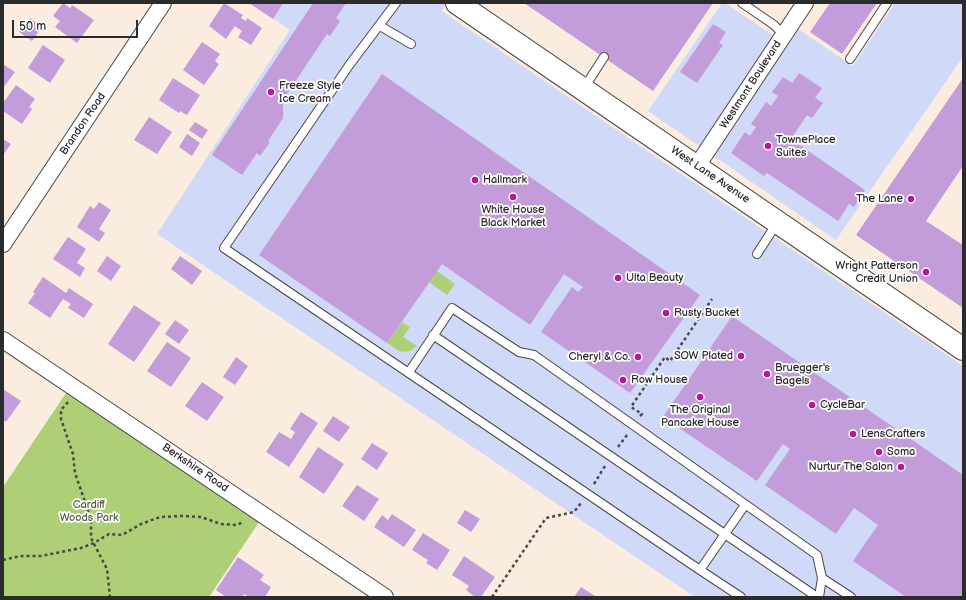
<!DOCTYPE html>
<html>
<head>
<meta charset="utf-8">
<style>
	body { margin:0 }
	#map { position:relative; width:966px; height:600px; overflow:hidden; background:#faede0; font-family:"Balsamiq Sans",sans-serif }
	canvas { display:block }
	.frame { position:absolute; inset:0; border:4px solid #2b2b2b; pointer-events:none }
	.scale { position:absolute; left:12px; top:20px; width:126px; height:18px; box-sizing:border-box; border:2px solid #2b2b2b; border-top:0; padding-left:5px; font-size:12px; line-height:14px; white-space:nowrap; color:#2b2b2b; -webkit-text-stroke:3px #fff; paint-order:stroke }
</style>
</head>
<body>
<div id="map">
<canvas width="966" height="600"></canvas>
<div class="frame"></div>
<div class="scale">50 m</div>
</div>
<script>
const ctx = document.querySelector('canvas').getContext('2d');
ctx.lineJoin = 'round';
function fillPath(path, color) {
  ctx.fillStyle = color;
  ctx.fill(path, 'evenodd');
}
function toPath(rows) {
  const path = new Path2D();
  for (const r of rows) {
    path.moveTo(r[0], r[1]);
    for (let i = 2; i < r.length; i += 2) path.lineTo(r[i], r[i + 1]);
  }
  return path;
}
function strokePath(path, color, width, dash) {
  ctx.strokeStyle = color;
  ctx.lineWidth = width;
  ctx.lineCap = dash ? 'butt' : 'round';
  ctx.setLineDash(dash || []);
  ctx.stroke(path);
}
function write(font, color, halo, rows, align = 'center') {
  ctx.font = font + ' "Balsamiq Sans",sans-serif';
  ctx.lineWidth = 3.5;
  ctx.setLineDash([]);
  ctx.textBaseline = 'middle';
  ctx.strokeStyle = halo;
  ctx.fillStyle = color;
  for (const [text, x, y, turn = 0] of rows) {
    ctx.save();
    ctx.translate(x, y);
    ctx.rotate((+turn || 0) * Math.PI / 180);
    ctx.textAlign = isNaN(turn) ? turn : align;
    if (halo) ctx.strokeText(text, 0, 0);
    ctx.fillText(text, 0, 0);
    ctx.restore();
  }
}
fillPath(toPath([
	[251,3,446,3,442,11,963,366,963,597,695,597,157,234,290,30],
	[722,3,725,3,780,40,791,24,853,66,895,3,963,3,963,57,836,240,648,111]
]), '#d1d9f9');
fillPath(toPath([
	[437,271,455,284,447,295,429,282],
	[402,322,410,327,403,337,417,346,412,350,406,352,399,351,387,343],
	[66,393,259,522,209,597,3,597,3,487]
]), '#afcf77');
fillPath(toPath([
	[63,3,70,8,72,5,94,20,77,43,55,27,60,21,53,16],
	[224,3,243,15,241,18,246,21,247,18,262,28,251,45,238,37,242,31,235,26,226,39,209,26],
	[249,3,283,3,273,19],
	[313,3,346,3,336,18,340,21,330,36,327,34,283,100,283,118,268,141,270,142,260,156,257,153,242,175,212,155],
	[524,3,713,3,653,91],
	[830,3,877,3,842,54,810,32],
	[30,18,42,27,32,41,19,32],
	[713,24,726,32,719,43,723,45,697,83,680,72],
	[202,42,220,54,215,61,219,64,204,85,183,70],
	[43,45,65,60,50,83,28,68],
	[3,64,15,72,3,88],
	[799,73,822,88,815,98,823,103,812,118,807,115,791,139,865,190,854,207,849,204,838,221,767,173,764,176,731,153,745,132,750,136,756,127,751,124,766,102,771,106,778,96,772,92,783,77,792,83],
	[382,74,700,295,630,393,541,332,572,287,578,292,583,287,564,274,530,325,442,264,387,343,259,255],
	[173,78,200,95,187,115,180,111,179,113,159,100],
	[963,78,963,166,926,221,963,245,963,308,856,235],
	[16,85,35,99,29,107,32,109,22,124,3,111,3,103],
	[149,117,172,132,157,154,134,140],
	[195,122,208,130,202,139,189,130],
	[187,134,200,143,192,156,179,147],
	[3,139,11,144,3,155],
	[99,202,111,210,99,229,105,233,99,242,77,227,90,206,94,209],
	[68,237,86,249,77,263,85,268,80,277,53,259],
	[107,256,121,266,111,281,97,271],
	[180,256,202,271,192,285,171,269],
	[43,277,66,293,69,288,93,304,84,318,68,308,71,304,63,299,50,318,28,303,35,293,33,292],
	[134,305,161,323,134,362,108,344],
	[732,316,963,475,963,597,906,597,853,561,878,525,854,508,836,534,765,485,790,449,783,444,757,481,663,417],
	[175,320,189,330,179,344,165,334],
	[167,342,191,358,171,387,147,371],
	[236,357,248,366,235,385,223,377],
	[202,382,224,397,207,421,185,406],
	[3,389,21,401,6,422,3,419],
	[301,412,318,423,289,467,266,452,279,432,291,439,295,432,290,429],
	[333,416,350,427,339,442,323,431],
	[372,443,388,453,377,470,361,459],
	[318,447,344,464,324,494,299,477],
	[357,485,379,499,364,521,342,506],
	[465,510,480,519,471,532,457,523],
	[392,514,416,530,404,547,374,527,382,515,388,520],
	[423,533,450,550,437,570,426,563,428,560,412,550],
	[464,556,495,577,481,597,475,597,466,590,469,586,452,575],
	[238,557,264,575,260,580,271,587,265,597,249,597,244,594,242,597,226,597,216,590],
	[581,587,595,596,594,597,574,597]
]), '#c39dd9');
const service = toPath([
	[396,3,350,64,224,248,700,570],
	[742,3,774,25,784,35],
	[380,26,411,44],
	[850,59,887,3],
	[584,88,604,57],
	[757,254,777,223],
	[433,335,817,597],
	[409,372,452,308,519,352,534,355,817,555,822,578,819,597],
	[822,578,851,597],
	[741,597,700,570,745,505]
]);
const minor = toPath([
	[697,166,805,3],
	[3,244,163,3],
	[3,340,385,597]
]);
const primary = toPath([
	[457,3,963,349]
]);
strokePath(service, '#4a4846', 10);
strokePath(minor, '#4a4846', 18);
strokePath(primary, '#4a4846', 24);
strokePath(toPath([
	[68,402,61,410,61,419,73,454,75,473,91,519,91,538,107,569,110,597],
	[640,416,642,414,631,407,665,357,670,361,712,299],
	[618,447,627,435],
	[594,484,605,466],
	[3,560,20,556,41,556,81,548,94,543,109,534,122,535,141,524,160,517,182,516,201,517,221,524,237,525,243,522],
	[492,597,546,518,574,512,581,503]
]), '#4a4846', 2.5, [3, 3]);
strokePath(service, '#fff', 8);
strokePath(minor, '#fff', 16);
strokePath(primary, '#fff', 22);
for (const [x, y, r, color] of [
	[271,92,4,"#b5179e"],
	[768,146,4,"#b5179e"],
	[475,180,4,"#b5179e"],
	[513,197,4,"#b5179e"],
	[911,199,4,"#b5179e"],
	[926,272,4,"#b5179e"],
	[618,278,4,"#b5179e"],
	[666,313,4,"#b5179e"],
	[741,356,4,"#b5179e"],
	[638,357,4,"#b5179e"],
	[767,374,4,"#b5179e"],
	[623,380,4,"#b5179e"],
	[700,397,4,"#b5179e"],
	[812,405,4,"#b5179e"],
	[853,434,4,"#b5179e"],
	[879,452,4,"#b5179e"],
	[901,467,4,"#b5179e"]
]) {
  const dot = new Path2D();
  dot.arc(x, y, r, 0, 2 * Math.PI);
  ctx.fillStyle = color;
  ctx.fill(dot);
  strokePath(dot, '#fff', 1.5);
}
write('11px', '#2b2b2b', '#fff', [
	["Westmont Boulevard",751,85,-57],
	["Brandon Road",83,124,-56],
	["West Lane Avenue",710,175,34],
	["Berkshire Road",195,468,34]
]);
write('11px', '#2b2b2b', '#fff', [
	["Freeze Style",279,86],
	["Ice Cream",279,99],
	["TownePlace",776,140],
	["Suites",776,153],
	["Hallmark",483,180],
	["The Lane",903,199,"right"],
	["White House",513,210,"center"],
	["Black Market",513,223,"center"],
	["Wright Patterson",918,266,"right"],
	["Credit Union",918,279,"right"],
	["Ulta Beauty",626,278],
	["Rusty Bucket",674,313],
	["SOW Plated",733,356,"right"],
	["Cheryl & Co.",630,357,"right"],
	["Bruegger's",775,368],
	["Bagels",775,381],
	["Row House",631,380],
	["CycleBar",820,405],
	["The Original",700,410,"center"],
	["Pancake House",700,423,"center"],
	["LensCrafters",861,434],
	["Soma",887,452],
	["Nurtur The Salon",893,467,"right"]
], 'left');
write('11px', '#535c42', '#fff', [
	["Cardiff",89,505],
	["Woods Park",89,518]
]);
</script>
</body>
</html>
